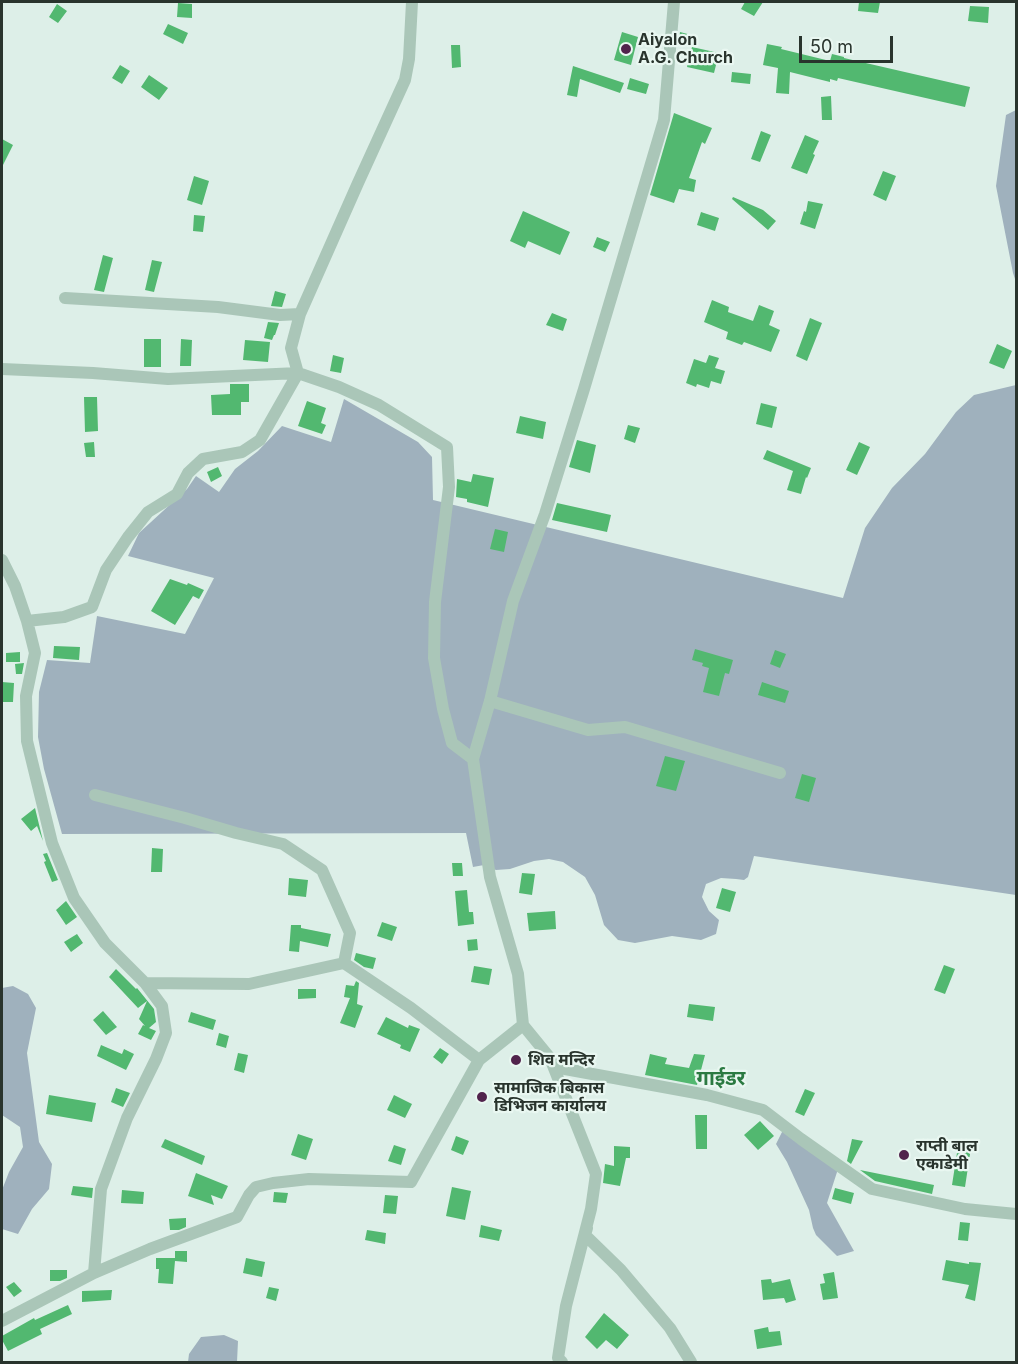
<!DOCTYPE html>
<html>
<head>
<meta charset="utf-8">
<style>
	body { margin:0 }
	#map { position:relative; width:1018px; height:1364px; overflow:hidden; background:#ddefe8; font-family:Inter,sans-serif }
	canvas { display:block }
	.frame { position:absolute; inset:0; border:3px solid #29342d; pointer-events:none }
	.scale { position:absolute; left:799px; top:36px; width:94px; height:27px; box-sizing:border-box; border:3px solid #29342d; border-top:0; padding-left:8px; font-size:18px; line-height:21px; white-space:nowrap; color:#29342d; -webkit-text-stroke:4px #e9f7f1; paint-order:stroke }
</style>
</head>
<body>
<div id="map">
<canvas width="1018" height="1364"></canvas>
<div class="frame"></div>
<div class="scale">50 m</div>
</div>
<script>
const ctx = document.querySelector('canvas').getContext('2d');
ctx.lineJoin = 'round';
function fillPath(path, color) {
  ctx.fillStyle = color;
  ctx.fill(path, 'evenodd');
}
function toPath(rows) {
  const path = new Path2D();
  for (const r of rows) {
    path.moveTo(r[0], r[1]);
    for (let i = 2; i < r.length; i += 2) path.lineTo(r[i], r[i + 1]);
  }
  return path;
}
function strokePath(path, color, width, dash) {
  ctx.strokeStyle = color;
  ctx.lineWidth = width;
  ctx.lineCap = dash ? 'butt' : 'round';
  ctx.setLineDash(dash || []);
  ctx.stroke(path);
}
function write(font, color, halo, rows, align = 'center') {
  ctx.font = font + ' Inter,"Noto Sans Devanagari",sans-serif';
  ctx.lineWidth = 4.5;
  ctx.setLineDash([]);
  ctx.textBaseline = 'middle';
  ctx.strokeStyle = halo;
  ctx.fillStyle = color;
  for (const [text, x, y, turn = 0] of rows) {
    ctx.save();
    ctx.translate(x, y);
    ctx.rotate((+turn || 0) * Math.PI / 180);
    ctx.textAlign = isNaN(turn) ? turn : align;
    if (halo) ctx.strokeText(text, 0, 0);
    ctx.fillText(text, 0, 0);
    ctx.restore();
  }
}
fillPath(toPath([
	[1016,110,1016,282,1013,273,996,186,1006,115],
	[1016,385,1016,895,754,856,748,877,744,880,736,879,721,878,706,884,702,897,709,911,719,920,716,934,701,940,672,936,635,943,618,940,604,925,595,895,585,877,563,862,549,859,534,861,510,869,496,870,484,865,473,867,466,833,62,834,44,769,38,737,39,692,47,660,90,663,97,616,185,634,214,578,128,556,139,533,187,489,196,476,219,492,235,469,258,451,282,426,331,442,344,399,418,442,432,457,433,500,843,598,865,528,892,488,925,454,956,412,974,395],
	[13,986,28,994,36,1008,27,1053,39,1142,52,1164,49,1189,32,1209,18,1234,2,1229,2,1190,9,1172,23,1147,20,1127,2,1115,2,988],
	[783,1130,838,1169,827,1203,854,1251,837,1256,816,1235,813,1228,809,1210,787,1162,776,1144],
	[224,1335,238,1341,237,1362,188,1362,189,1354,201,1337]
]), '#9fb1bd');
fillPath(toPath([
	[745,2,763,2,754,16,741,9],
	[859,2,880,2,878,13,858,11],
	[178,3,192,4,192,18,177,17],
	[57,4,67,11,58,23,49,17],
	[970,6,989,7,988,23,968,21],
	[168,24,188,33,183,44,163,34],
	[622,32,638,37,631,65,614,60],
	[680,32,695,36,692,45,679,41],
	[767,44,782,47,781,49,830,61,832,54,844,57,844,58,970,87,965,107,838,78,837,81,830,79,830,82,790,72,789,94,776,93,778,68,763,65],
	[451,45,460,45,461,67,452,68],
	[692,47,719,53,714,73,687,67],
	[120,65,130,71,122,84,112,78],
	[573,66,624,83,620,93,580,79,577,97,567,95],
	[732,72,751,74,750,84,731,82],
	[149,75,168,88,159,100,141,87],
	[630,78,649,84,646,94,627,89],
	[831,96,832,120,822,120,821,97],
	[674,113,712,128,705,144,702,142,689,178,696,180,694,192,679,189,674,203,650,195],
	[761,131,771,135,760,162,751,159],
	[805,135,819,141,813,154,815,155,807,174,791,168],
	[2,139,13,145,2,167],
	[883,171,896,176,886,201,873,195],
	[194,176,209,181,202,205,187,200],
	[733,197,763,210,776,221,768,230,732,199],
	[808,201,823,204,815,229,800,224,804,211,806,212],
	[523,211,570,232,560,255,528,241,525,248,510,241],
	[701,212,719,218,715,231,697,225],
	[194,215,205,216,203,232,193,231],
	[597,237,610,242,605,252,593,247],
	[103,255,113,258,104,292,94,290],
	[152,260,162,262,154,292,145,290],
	[275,291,286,294,282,307,271,306],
	[712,300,729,307,728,312,753,321,759,305,774,311,769,325,780,330,771,352,744,342,742,345,726,339,728,332,704,322],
	[552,313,567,319,563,331,546,325],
	[810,318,822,323,807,361,796,356],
	[268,322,279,323,275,335,274,335,272,340,264,338],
	[144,339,161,339,161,367,144,367],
	[181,339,192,340,191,366,180,366],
	[245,340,270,342,268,362,243,360],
	[997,344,1012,351,1004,369,989,363],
	[333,355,344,358,341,373,330,371],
	[709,355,719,358,715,368,725,371,721,384,711,381,709,388,697,384,696,387,686,383,694,359,706,363],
	[230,384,249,384,249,402,241,402,241,415,212,415,211,395,230,394],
	[84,397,97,397,98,431,85,432],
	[307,401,326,408,321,423,326,425,322,434,298,426],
	[761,403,777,407,772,428,756,424],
	[520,416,546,422,543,439,516,433],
	[628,425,640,428,635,443,624,439],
	[577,440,596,445,590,473,569,467],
	[94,442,95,457,86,457,84,443],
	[859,442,870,447,857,475,846,470],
	[767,450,811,468,807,478,806,477,801,494,787,490,793,471,763,459],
	[218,467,222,476,211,482,207,472],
	[473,474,494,478,488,507,467,502,467,499,456,497,457,479,471,482],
	[557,503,611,515,607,532,552,520],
	[495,529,508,532,504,552,490,549],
	[170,579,187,585,188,583,204,590,199,599,193,596,175,625,151,611],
	[54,646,80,647,79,660,53,658],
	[695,649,733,660,729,674,725,673,719,696,703,692,709,668,702,666,703,663,692,660],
	[775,650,786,654,780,668,770,664],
	[20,652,20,662,6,662,6,653],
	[24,663,22,674,16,674,15,664],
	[2,682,14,683,13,702,2,702],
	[762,682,789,691,785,703,758,695],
	[665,756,685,761,676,791,656,786],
	[802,774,816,778,809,802,795,798],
	[35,808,43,841,37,826,31,831,21,819],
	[152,848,163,849,162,872,151,872],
	[47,853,58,880,52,882,44,862,46,861,43,854],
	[452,863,462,863,463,876,453,876],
	[522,873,535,874,532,895,519,893],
	[289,878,308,880,306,897,288,895],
	[722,888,736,892,730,912,716,908],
	[467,890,469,912,473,912,474,924,458,926,455,891],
	[66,901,77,917,66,925,56,910],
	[555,911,556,929,529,931,527,913],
	[382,922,397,927,392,941,377,936],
	[291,925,301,925,301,928,331,934,328,947,300,941,299,952,289,951],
	[77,934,83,943,71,952,64,942],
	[477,939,478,950,468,951,467,940],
	[356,953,376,958,373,969,364,967,354,960],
	[944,965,955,969,945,994,934,990],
	[474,966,492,969,489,985,471,982],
	[116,969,136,989,137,988,154,1009,156,1022,149,1028,156,1031,151,1040,138,1034,143,1025,145,1026,139,1019,147,1001,138,1008,109,977],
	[356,981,359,983,357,1004,363,1006,355,1028,340,1023,350,998,344,997,346,985,354,986],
	[298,989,316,989,316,998,298,999],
	[689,1004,715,1007,713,1021,687,1017],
	[103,1011,117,1027,106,1035,93,1020],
	[191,1012,216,1020,213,1030,188,1022],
	[386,1017,408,1028,409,1025,420,1029,410,1052,400,1048,401,1045,377,1034],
	[219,1033,229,1036,226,1048,216,1045],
	[101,1045,122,1054,124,1049,134,1054,126,1070,97,1056],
	[440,1048,449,1054,442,1064,433,1057],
	[238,1053,248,1055,244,1073,234,1070],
	[650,1054,667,1058,665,1064,689,1068,694,1054,705,1055,697,1085,645,1075],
	[116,1088,130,1093,123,1107,111,1102],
	[805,1089,815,1093,804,1116,795,1112],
	[49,1095,96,1103,92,1122,46,1114],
	[394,1095,412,1104,405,1118,387,1110],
	[695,1115,707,1115,707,1149,696,1149],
	[760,1121,774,1136,758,1150,744,1135],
	[298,1134,313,1139,306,1160,291,1155],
	[456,1136,469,1141,463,1155,451,1150],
	[165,1139,205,1156,202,1165,161,1147],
	[852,1139,863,1141,851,1164,847,1161],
	[959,1140,972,1141,965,1187,952,1185],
	[394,1145,406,1149,401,1165,388,1161],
	[614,1146,630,1147,630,1158,626,1158,620,1186,603,1183,605,1164,614,1166],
	[860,1170,934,1185,932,1194,875,1181],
	[196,1173,228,1186,222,1199,211,1195,214,1205,188,1196],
	[73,1186,93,1188,92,1198,71,1195],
	[452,1187,471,1191,465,1220,446,1216],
	[835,1188,854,1193,851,1204,832,1199],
	[122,1190,144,1192,143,1204,121,1203],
	[274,1192,288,1193,286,1203,273,1202],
	[385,1195,398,1196,396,1214,383,1213],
	[186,1218,186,1227,179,1230,170,1230,169,1219],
	[960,1222,970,1223,968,1241,958,1240],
	[481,1225,502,1230,499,1241,479,1237],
	[367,1230,386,1233,385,1244,365,1240],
	[175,1251,187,1251,187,1262,175,1261,173,1284,158,1283,159,1269,156,1269,156,1258,175,1258],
	[246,1258,265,1262,262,1277,243,1273],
	[946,1260,969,1264,969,1262,981,1263,975,1301,965,1298,969,1285,942,1280],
	[50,1270,67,1270,67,1278,60,1281,50,1281],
	[834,1272,838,1298,823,1300,820,1284,825,1283,823,1274],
	[771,1279,772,1283,790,1279,796,1300,786,1303,784,1298,763,1300,761,1280],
	[14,1282,22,1291,14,1297,6,1287],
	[269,1287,279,1289,276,1301,266,1298],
	[112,1290,111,1300,82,1302,82,1291],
	[68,1305,72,1314,40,1329,42,1334,8,1351,2,1340,2,1336,34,1318,35,1320],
	[604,1313,629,1335,617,1349,606,1340,597,1349,585,1337],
	[768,1327,769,1332,780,1331,782,1345,757,1349,754,1330]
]), '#52b870');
strokePath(toPath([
	[65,298,218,307,280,315,300,314],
	[2,369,93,373,168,379,298,373,339,387,379,405,447,447,449,487,435,602,434,658,443,709,452,743,473,759],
	[2,560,15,586,27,621,35,653,26,696,27,741,52,843,74,898,105,943,145,983,162,1006,166,1033,156,1059,127,1118,101,1189,94,1273],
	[27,621,64,617,92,607,106,570,128,537,148,512,177,494,188,473,203,459,242,452,260,440,298,373,291,348,300,314,358,183,405,80,409,59,412,2],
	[490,701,588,730,625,727,780,773],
	[95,795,185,818,236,833,283,844,322,870,350,933,344,963],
	[145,983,249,984,344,963,411,1008,479,1060],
	[550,1058,565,1069,707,1095,763,1110,801,1139,872,1189,965,1209,1016,1214],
	[587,1228,585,1235,621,1270,670,1328,691,1362],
	[2,1321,94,1273,150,1249,237,1217,249,1195,256,1187,273,1183,309,1179,411,1182,479,1060,523,1025],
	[562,1362,558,1358,566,1306,591,1209,596,1174,550,1058,523,1025,518,974,490,877,473,759,490,701,513,601,545,514,584,389,664,120,674,2]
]), '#aac6b8', 12);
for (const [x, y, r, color] of [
	[626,49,6,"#51234c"],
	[516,1060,6,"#51234c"],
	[482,1097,6,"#51234c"],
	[904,1155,6,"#51234c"]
]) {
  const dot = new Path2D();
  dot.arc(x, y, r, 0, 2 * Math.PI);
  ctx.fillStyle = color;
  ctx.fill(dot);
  strokePath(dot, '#e9f7f1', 2);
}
write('bold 16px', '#29342d', '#e9f7f1', [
	["Aiyalon",638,40],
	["A.G. Church",638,58],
	["शिव मन्दिर",528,1060],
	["सामाजिक बिकास",494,1088],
	["डिभिजन कार्यालय",494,1106],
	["राप्ती बाल",916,1146],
	["एकाडेमी",916,1164]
], 'left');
write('bold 20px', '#2b7a42', '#e9f7f1', [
	["गाईडर",721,1079]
]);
</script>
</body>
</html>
